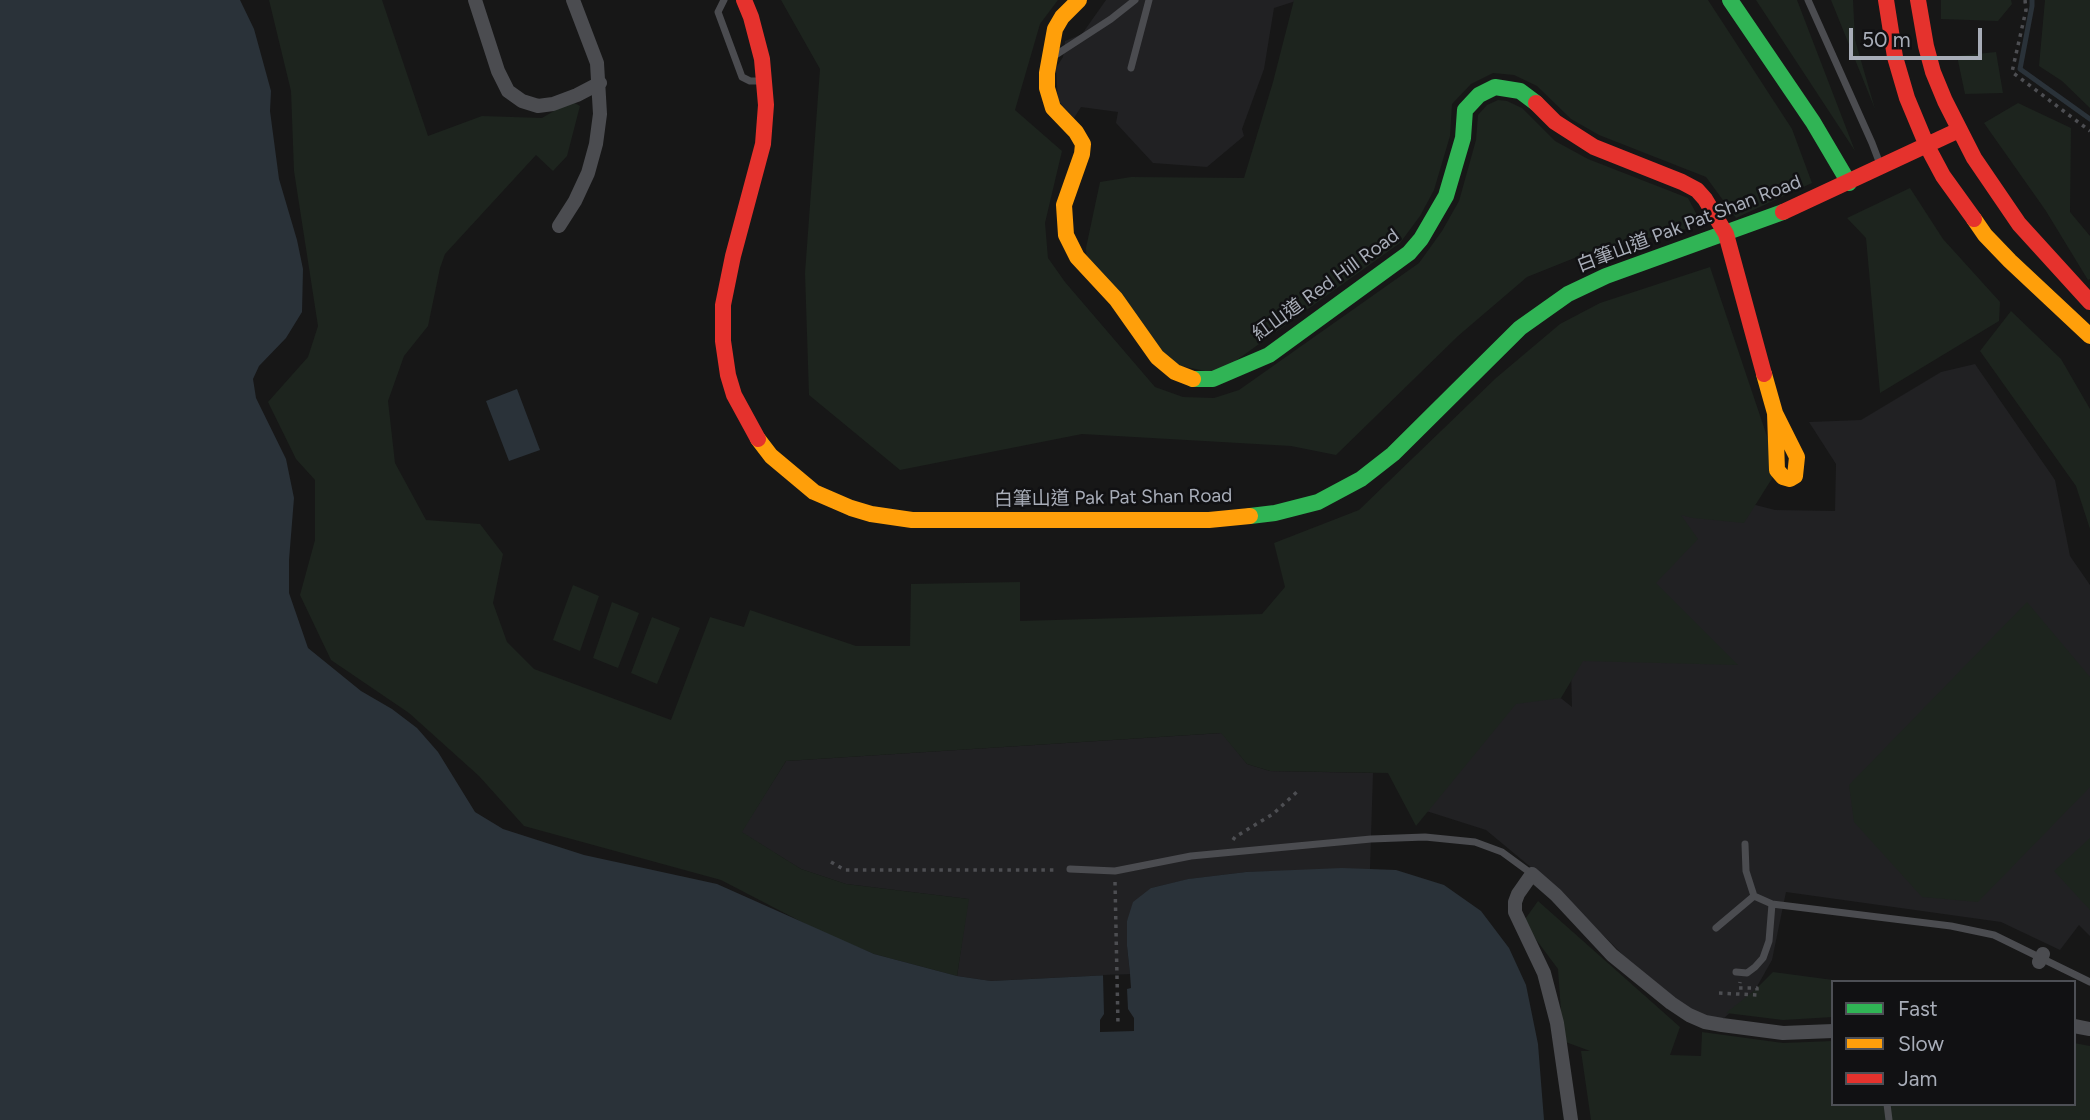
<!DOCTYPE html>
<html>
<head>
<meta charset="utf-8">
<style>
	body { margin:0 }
	#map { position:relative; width:2090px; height:1120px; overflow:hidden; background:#171717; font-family:Figtree,sans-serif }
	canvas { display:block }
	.legend { position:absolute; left:1831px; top:980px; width:245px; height:126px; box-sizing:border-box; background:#111113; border:2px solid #4d4f55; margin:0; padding:9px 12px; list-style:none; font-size:21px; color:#a8adb8 }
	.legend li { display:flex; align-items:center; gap:14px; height:35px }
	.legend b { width:35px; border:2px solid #4d4f55 }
	.scale { position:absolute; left:1849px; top:28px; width:133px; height:32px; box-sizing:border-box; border:4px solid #a8adb8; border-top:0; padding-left:9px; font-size:21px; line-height:24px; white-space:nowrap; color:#a8adb8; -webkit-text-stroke:5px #111113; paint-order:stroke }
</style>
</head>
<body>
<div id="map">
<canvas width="2090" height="1120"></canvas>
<ul class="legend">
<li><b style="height:9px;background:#30b455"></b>Fast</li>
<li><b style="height:9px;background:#ff9f0a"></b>Slow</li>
<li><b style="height:9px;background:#e5322d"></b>Jam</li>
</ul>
<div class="scale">50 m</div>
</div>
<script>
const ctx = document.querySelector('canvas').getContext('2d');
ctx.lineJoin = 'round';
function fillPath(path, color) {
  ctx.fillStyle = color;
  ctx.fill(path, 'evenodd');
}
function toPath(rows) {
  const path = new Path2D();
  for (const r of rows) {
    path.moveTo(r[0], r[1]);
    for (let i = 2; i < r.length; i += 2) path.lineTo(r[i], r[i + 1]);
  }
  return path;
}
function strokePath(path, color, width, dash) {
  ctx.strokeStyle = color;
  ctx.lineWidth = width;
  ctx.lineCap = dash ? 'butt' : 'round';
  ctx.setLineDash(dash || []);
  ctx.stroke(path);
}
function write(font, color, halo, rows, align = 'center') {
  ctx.font = font + ' Figtree,"Noto Sans TC",sans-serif';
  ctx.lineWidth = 5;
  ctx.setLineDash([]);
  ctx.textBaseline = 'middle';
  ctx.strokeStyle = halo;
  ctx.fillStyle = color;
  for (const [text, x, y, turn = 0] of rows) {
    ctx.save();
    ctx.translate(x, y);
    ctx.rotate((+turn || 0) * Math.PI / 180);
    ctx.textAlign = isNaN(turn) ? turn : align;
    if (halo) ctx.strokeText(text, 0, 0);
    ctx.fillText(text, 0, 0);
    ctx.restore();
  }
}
fillPath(toPath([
	[1106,0,1299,0,1274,8,1264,69,1242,129,1244,136,1207,167,1153,163,1116,123,1118,112,1081,107,1074,118,1058,101,1056,68,1063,57,1065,41,1082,34],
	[1975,364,2055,480,2070,556,2090,585,2090,936,2079,925,2060,950,2001,922,1786,892,1772,960,1755,990,1722,1020,1694,1013,1624,956,1557,889,1486,830,1420,809,1528,672,1572,707,1570,631,1675,506,1717,495,1775,510,1835,511,1836,464,1809,422,1861,420,1941,372],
	[1222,733,1247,764,1270,771,1373,773,1370,869,1246,872,1189,879,1151,888,1127,921,1127,946,1130,974,991,981,957,976,968,899,846,884,801,869,741,832,786,761]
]), '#212123');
fillPath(toPath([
	[269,0,382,0,428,136,482,116,542,118,571,101,580,106,567,156,553,171,536,155,445,254,440,268,428,326,404,356,388,401,395,463,426,520,480,524,503,554,493,603,507,642,534,669,671,720,710,617,744,627,750,610,856,646,910,646,911,584,1020,582,1020,621,1262,614,1285,587,1274,543,1359,510,1496,378,1560,324,1600,303,1710,267,1778,469,1744,523,1693,518,1681,515,1698,539,1656,583,1738,665,1583,661,1561,698,1516,704,1416,826,1388,773,1270,771,1247,764,1221,733,786,761,742,832,801,869,846,884,969,899,957,976,874,954,821,932,721,880,524,826,479,776,409,713,331,660,300,595,315,540,315,480,296,459,268,402,308,357,318,326,294,171,291,91],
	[781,0,1058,0,1040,24,1015,110,1062,151,1045,223,1048,258,1065,282,1155,387,1183,397,1214,398,1239,390,1419,263,1442,231,1459,201,1476,140,1478,115,1487,105,1498,100,1507,101,1522,108,1555,141,1588,159,1688,198,1697,215,1697,223,1690,228,1587,253,1527,277,1458,336,1336,455,1291,446,1082,434,900,470,809,395,805,273,820,69],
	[1294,0,1708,0,1792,129,1812,183,1736,218,1706,177,1599,135,1571,119,1537,86,1514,75,1493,73,1471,84,1452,104,1450,136,1434,190,1420,216,1400,243,1227,367,1210,372,1171,364,1087,266,1086,248,1100,182,1131,177,1244,178,1273,82],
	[1756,0,1797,0,1855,151],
	[1831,0,1853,0,1855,40,1875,109],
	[1941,0,2011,0,2012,4,1998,21,1941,19],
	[2045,0,2090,0,2090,108,2062,81,2039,66],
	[1996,52,2003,93,1965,94,1957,56],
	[2018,103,2071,128,2070,212,2090,236,2090,279,2088,280,2046,211,1984,123],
	[1910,188,1943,239,2000,302,1999,321,1880,393,1866,238,1847,218],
	[2011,311,2061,359,2090,409,2090,529,2076,486,1980,351],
	[573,585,599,596,580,651,553,640],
	[612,602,639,613,618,668,593,658],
	[2027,602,2090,677,2090,787,1978,902,1922,897,1854,822,1849,785],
	[652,617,680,628,657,684,631,673],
	[2090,838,2090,910,2054,871],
	[1538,901,1680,1027,1670,1055,1701,1056,1702,1032,1783,1043,1833,1041,1833,1104,2074,1104,2074,1043,2090,1046,2090,1120,1591,1120,1581,1051,1590,1051,1563,1041,1558,969,1523,922],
	[1773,972,1848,982,1833,982,1833,1017,1783,1020,1726,1013,1755,990]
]), '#1d241e');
fillPath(toPath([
	[0,0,240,0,254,29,271,91,270,111,279,179,297,240,303,269,302,312,286,338,259,366,253,379,256,398,286,459,294,498,289,560,289,593,308,648,361,691,392,709,417,728,438,752,475,812,503,829,584,855,717,884,874,954,957,976,991,981,1130,974,1127,946,1127,921,1133,902,1151,888,1188,879,1246,872,1342,868,1396,870,1444,885,1481,911,1509,948,1526,985,1538,1044,1544,1120,0,1120],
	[517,389,540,450,509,461,486,401]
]), '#2a3239');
fillPath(toPath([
	[1130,974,1131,988,1127,989,1128,1009,1134,1018,1134,1031,1100,1032,1100,1020,1104,1014,1103,975]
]), '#171717');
strokePath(toPath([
	[2032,0,2032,6,2020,69,2090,119]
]), '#2a3239', 5);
strokePath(toPath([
	[2025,0,2026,10,2012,72,2090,131],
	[1233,840,1235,837,1273,814,1299,790],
	[831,862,845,870,1058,870],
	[1115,882,1118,1024],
	[1719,993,1757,995,1757,988,1739,988,1740,982]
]), '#4d4e52', 3.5, [3.5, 5]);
strokePath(toPath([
	[724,0,718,12,742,77,750,81,761,81],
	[1808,0,1872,143,1880,164],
	[1054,56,1111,19,1135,0],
	[1131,68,1149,0],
	[1745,844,1746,871,1754,896,1772,904,1951,926,1994,935,2090,982],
	[1070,869,1115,871,1191,856,1371,839,1425,837,1475,842,1502,852,1532,874],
	[1716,928,1754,896],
	[1736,972,1747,973,1755,967,1763,958,1769,941,1772,904],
	[1887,1104,1889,1120]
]), '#4b4c50', 7);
strokePath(toPath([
	[475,0,498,71,508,91,522,101,538,106,553,104,577,95,600,83],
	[559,226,575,201,588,173,596,144,600,114,597,63,573,0],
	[2039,962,2043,954],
	[2074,1026,2090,1029],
	[1571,1120,1557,1023,1544,973,1515,912,1515,902,1518,894,1532,874,1556,895,1612,955,1671,1003,1689,1015,1705,1022,1722,1025,1783,1033,1833,1031]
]), '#4b4c50', 14);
strokePath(toPath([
	[1730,0,1813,122,1849,183],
	[1193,379,1213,379,1269,355,1409,253,1421,239,1446,196,1463,138,1465,110,1479,95,1495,87,1520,91,1536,103],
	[1250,516,1275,513,1318,502,1361,479,1393,454,1520,328,1568,294,1606,276,1783,212]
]), '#30b455', 16);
strokePath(toPath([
	[1079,0,1062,17,1055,29,1047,73,1047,88,1053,108,1076,132,1083,144,1082,154,1064,205,1066,235,1077,257,1116,299,1157,357,1175,372,1193,379],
	[1974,219,1985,235,2010,261,2090,336],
	[1764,374,1775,413,1797,457,1795,476,1790,479,1783,477,1777,470,1775,413],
	[758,439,771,456,814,492,851,508,871,514,912,520,1209,520,1250,516]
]), '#ff9f0a', 16);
strokePath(toPath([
	[744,0,751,17,762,59,766,105,763,144,733,256,723,305,723,341,728,375,734,395,758,439],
	[1886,0,1895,57,1907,98,1927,146,1943,176,1974,219],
	[1918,0,1926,46,1933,72,1945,101,1974,158,2019,224,2090,302],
	[1536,103,1555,122,1594,147,1682,182,1697,190,1705,199,1726,234,1764,374],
	[1783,212,1959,130]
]), '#e5322d', 16);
write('19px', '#a8adb8', '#111113', [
	["白筆山道 Pak Pat Shan Road",1689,224,-21],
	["紅山道 Red Hill Road",1326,285,-36],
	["白筆山道 Pak Pat Shan Road",1113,498,-1]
]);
</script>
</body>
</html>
